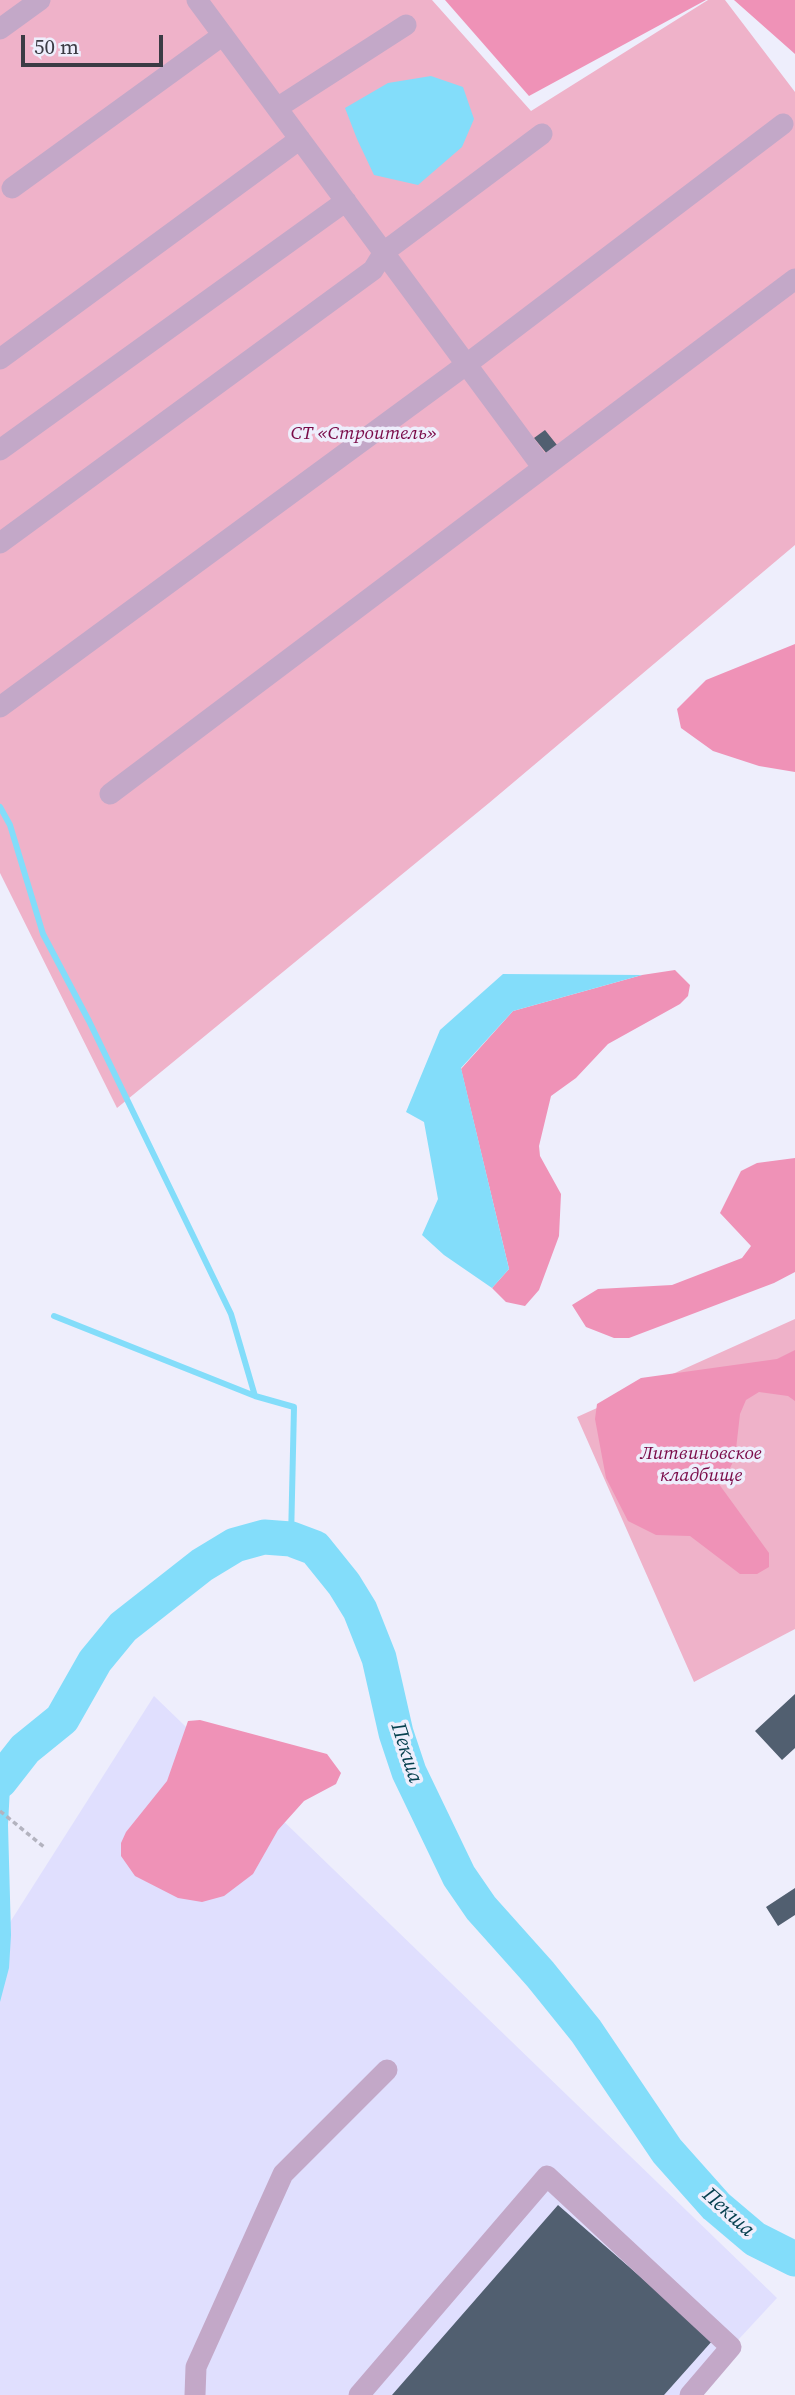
<!DOCTYPE html>
<html>
<head>
<meta charset="utf-8">
<style>
	body { margin:0 }
	#map { position:relative; width:795px; height:2395px; overflow:hidden; background:#eeeefc; font-family:"Source Serif 4",serif }
	canvas { display:block }
	.scale { position:absolute; left:21px; top:35px; width:142px; height:32px; box-sizing:border-box; border:4px solid #3b3b44; border-top:0; padding-left:9px; font-size:21px; line-height:24px; white-space:nowrap; color:#3b3b44; -webkit-text-stroke:5px #eeeefc; paint-order:stroke }
</style>
</head>
<body>
<div id="map">
<canvas width="795" height="2395"></canvas>
<div class="scale">50 m</div>
</div>
<script>
const ctx = document.querySelector('canvas').getContext('2d');
ctx.lineJoin = 'round';
function fillPath(path, color) {
  ctx.fillStyle = color;
  ctx.fill(path, 'evenodd');
}
function toPath(rows) {
  const path = new Path2D();
  for (const r of rows) {
    path.moveTo(r[0], r[1]);
    for (let i = 2; i < r.length; i += 2) path.lineTo(r[i], r[i + 1]);
  }
  return path;
}
function strokePath(path, color, width, dash) {
  ctx.strokeStyle = color;
  ctx.lineWidth = width;
  ctx.lineCap = dash ? 'butt' : 'round';
  ctx.setLineDash(dash || []);
  ctx.stroke(path);
}
function write(font, color, halo, rows, align = 'center') {
  ctx.font = font + ' "Source Serif 4",serif';
  ctx.lineWidth = 7;
  ctx.setLineDash([]);
  ctx.textBaseline = 'middle';
  ctx.strokeStyle = halo;
  ctx.fillStyle = color;
  for (const [text, x, y, turn = 0] of rows) {
    ctx.save();
    ctx.translate(x, y);
    ctx.rotate((+turn || 0) * Math.PI / 180);
    ctx.textAlign = isNaN(turn) ? turn : align;
    if (halo) ctx.strokeText(text, 0, 0);
    ctx.fillText(text, 0, 0);
    ctx.restore();
  }
}
fillPath(toPath([
	[154,1696,777,2298,687,2395,0,2395,0,1938]
]), '#e0dffe');
fillPath(toPath([
	[0,0,432,0,531,111,708,0,725,0,795,92,795,545,489,803,117,1108,0,873],
	[795,1319,795,1629,694,1682,577,1417]
]), '#efb2c9');
fillPath(toPath([
	[445,0,706,0,529,96],
	[734,0,795,0,795,54],
	[795,644,795,772,759,766,713,751,681,728,677,709,706,680],
	[675,970,690,985,688,996,680,1004,608,1044,576,1078,551,1096,539,1146,540,1156,561,1194,559,1236,539,1290,525,1306,506,1302,492,1288,509,1269,461,1069,513,1011,642,975],
	[795,1158,795,1272,774,1283,629,1338,614,1338,586,1327,572,1305,598,1289,672,1285,742,1258,751,1246,720,1213,741,1171,757,1163],
	[795,1350,795,1401,788,1396,759,1392,746,1400,740,1414,735,1458,728,1472,716,1480,769,1553,769,1567,757,1574,740,1574,690,1536,656,1535,628,1521,606,1478,595,1419,597,1404,641,1378,777,1359],
	[200,1720,327,1754,341,1773,336,1784,304,1801,278,1830,253,1874,224,1896,202,1902,178,1898,135,1876,121,1856,121,1843,126,1832,167,1781,188,1721]
]), '#ef92b7');
fillPath(toPath([
	[431,76,463,87,474,119,462,147,418,185,374,175,357,139,345,108,388,83],
	[503,974,642,975,513,1011,461,1068,509,1269,492,1288,444,1255,422,1235,438,1199,424,1122,406,1112,440,1030],
	[0,1761,18,1772,10,1787,8,1825,11,1935,9,1968,0,2002]
]), '#83ddfa');
strokePath(toPath([
	[0,807,10,825,43,934,89,1021,231,1314,255,1396,294,1407,291,1539],
	[54,1316,255,1396]
]), '#83ddfa', 6);
strokePath(toPath([
	[0,1781,25,1749,62,1719,95,1661,123,1627,202,1565,235,1545,264,1537,291,1539,315,1548,344,1584,360,1610,379,1658,396,1733,409,1772,459,1876,481,1908,540,1974,586,2031,667,2151,716,2206,755,2239,795,2259]
]), '#83ddfa', 35);
fillPath(toPath([
	[545,430,557,445,547,454,534,438],
	[795,1694,795,1748,782,1760,755,1731],
	[795,1888,795,1915,778,1926,766,1907],
	[558,2205,713,2340,664,2395,392,2395]
]), '#515f70');
strokePath(toPath([
	[0,1811,44,1847]
]), '#b3b3bf', 3.5, [5, 3.5]);
strokePath(toPath([
	[197,0,543,468,795,279],
	[0,29,40,0],
	[277,108,406,25],
	[12,188,223,35],
	[0,359,300,139],
	[0,450,346,201],
	[0,543,373,270,384,252,542,134],
	[0,707,467,364,783,124],
	[110,794,543,468],
	[195,2395,196,2367,283,2174,387,2070],
	[359,2395,547,2176,731,2347,690,2395]
]), '#c3a8c8', 21);
write('italic 19px', '#790947', '#eeeefc', [
	["СТ «Строитель»",364,434],
	["Литвиновское",701,1454],
	["кладбище",701,1476]
]);
write('italic 21px', '#06404f', '#eeeefc', [
	["Пекша",406,1753,72],
	["Пекша",728,2213,42]
]);
</script>
</body>
</html>
